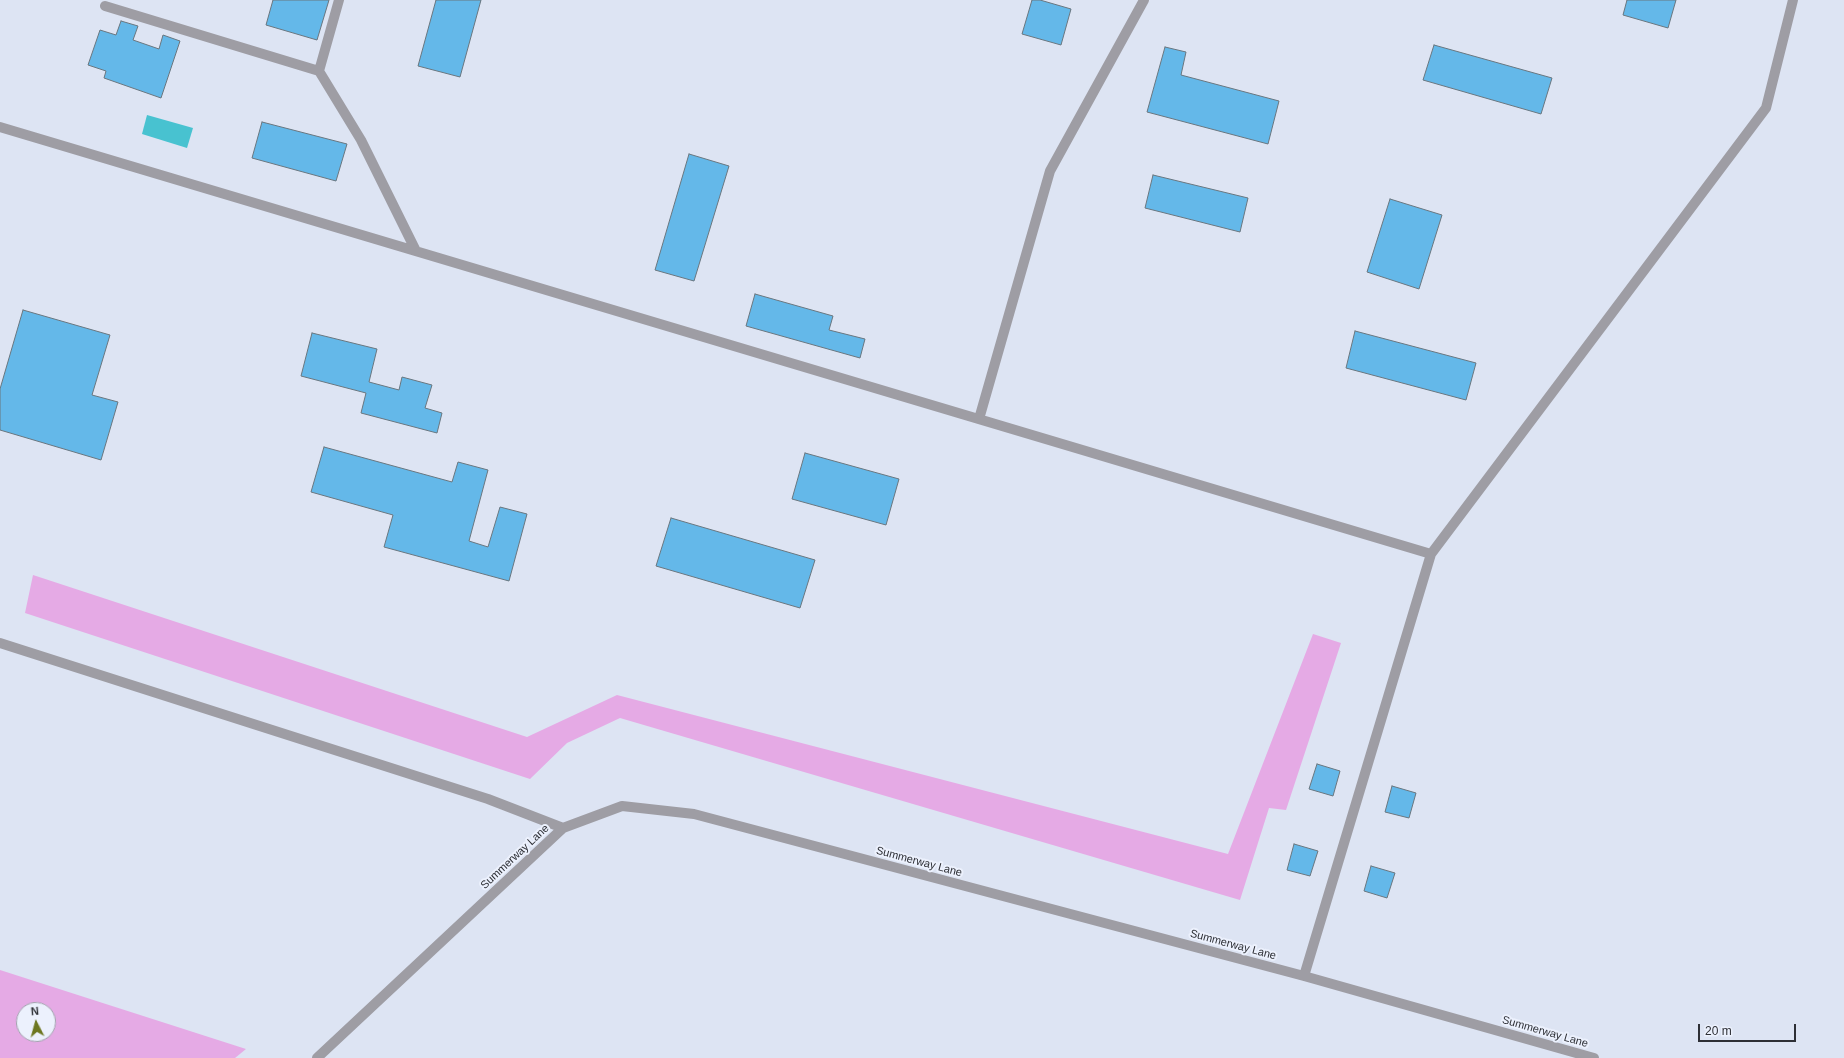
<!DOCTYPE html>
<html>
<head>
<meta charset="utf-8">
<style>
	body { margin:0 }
	#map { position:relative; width:1844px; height:1058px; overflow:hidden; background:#dde4f3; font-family:Arial,sans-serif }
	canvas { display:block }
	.north { position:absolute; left:16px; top:1002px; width:40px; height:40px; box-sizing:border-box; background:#ecf1fd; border:1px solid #a0a3ad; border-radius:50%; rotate:354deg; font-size:11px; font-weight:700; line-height:16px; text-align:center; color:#2d2f35 }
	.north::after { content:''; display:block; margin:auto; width:14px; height:18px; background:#6d7721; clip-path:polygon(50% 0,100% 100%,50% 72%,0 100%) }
	.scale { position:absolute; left:1698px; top:1024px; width:98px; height:18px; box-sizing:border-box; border:2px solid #2d2f35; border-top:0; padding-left:5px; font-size:12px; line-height:14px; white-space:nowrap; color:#2d2f35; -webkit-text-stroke:3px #ecf1fd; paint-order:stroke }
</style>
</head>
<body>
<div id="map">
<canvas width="1844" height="1058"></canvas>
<div class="north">N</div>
<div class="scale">20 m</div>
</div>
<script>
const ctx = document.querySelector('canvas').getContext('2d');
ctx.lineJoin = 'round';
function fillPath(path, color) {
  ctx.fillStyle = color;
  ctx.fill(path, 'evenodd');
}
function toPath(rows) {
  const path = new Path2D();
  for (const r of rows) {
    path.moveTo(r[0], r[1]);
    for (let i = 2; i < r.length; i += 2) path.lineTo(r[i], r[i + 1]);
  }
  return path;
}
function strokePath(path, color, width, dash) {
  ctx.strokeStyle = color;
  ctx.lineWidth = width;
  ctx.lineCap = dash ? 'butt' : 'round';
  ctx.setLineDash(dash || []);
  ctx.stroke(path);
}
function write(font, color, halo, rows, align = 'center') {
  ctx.font = font + ' Arial,sans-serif';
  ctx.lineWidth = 4;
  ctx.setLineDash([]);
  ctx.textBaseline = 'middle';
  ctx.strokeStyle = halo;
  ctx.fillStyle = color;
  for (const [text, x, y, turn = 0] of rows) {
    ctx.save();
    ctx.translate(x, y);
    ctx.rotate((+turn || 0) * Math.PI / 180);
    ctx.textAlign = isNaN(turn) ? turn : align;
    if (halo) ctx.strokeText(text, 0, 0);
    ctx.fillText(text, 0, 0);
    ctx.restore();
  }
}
fillPath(toPath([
	[33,575,527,737,617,695,1228,854,1313,634,1341,643,1286,810,1269,808,1240,900,620,718,567,743,530,779,25,613],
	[0,970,246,1049,235,1058,0,1058],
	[24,1010,48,1010,48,1034,24,1034]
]), '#e5aae5');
fillPath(toPath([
	[147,115,193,128,187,148,142,134]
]), '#48c2d0');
const building = toPath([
	[273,0,329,0,317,40,266,25,273,0],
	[436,0,481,0,460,77,418,66,436,0],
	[1032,0,1040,0,1071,9,1061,45,1022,34,1032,0],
	[1627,0,1676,0,1668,28,1623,15,1627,0],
	[121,21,138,26,133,40,159,49,163,35,180,41,161,98,104,78,106,71,88,65,100,30,116,35,121,21],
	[1434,45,1552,78,1541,114,1423,80,1434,45],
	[1165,47,1186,52,1181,75,1279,101,1268,144,1147,112,1165,47],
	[262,122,347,144,336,181,252,158,262,122],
	[689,154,729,166,694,281,655,270,689,154],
	[1153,175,1248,198,1240,232,1145,208,1153,175],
	[1390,199,1442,215,1419,289,1367,272,1390,199],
	[755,294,833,316,829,330,865,339,860,358,746,326,755,294],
	[23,310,110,335,92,395,118,402,101,460,0,430,0,389,23,310],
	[1355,331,1476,363,1466,400,1346,368,1355,331],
	[312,333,377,349,369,382,399,390,402,377,432,385,425,408,442,413,437,433,361,413,366,393,301,376,312,333],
	[324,447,452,482,458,462,488,470,469,541,488,547,500,507,527,514,509,581,384,547,393,515,311,492,324,447],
	[805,453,899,479,886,525,792,499,805,453],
	[671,518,815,560,800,608,656,566,671,518],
	[1317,764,1340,771,1333,796,1309,789,1317,764],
	[1392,786,1416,793,1409,818,1385,812,1392,786],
	[1294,844,1318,851,1310,876,1287,870,1294,844],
	[1371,866,1395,873,1387,898,1364,891,1371,866]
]);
fillPath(building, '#64b8e9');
strokePath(building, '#69767f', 1);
strokePath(toPath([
	[339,0,319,71,361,140,416,251],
	[105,6,319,71],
	[0,127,1431,554],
	[979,419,1050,171,1144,0],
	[0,643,488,799,563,828],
	[1304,976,1431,554,1766,108,1793,0],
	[317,1058,563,828,622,806,694,814,1304,976,1594,1058]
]), '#9e9da4', 10);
write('11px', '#2d2f35', '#ecf1fd', [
	["Summerway Lane",515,857,-43],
	["Summerway Lane",919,862,15],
	["Summerway Lane",1233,945,15],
	["Summerway Lane",1545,1032,16]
]);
</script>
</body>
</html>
